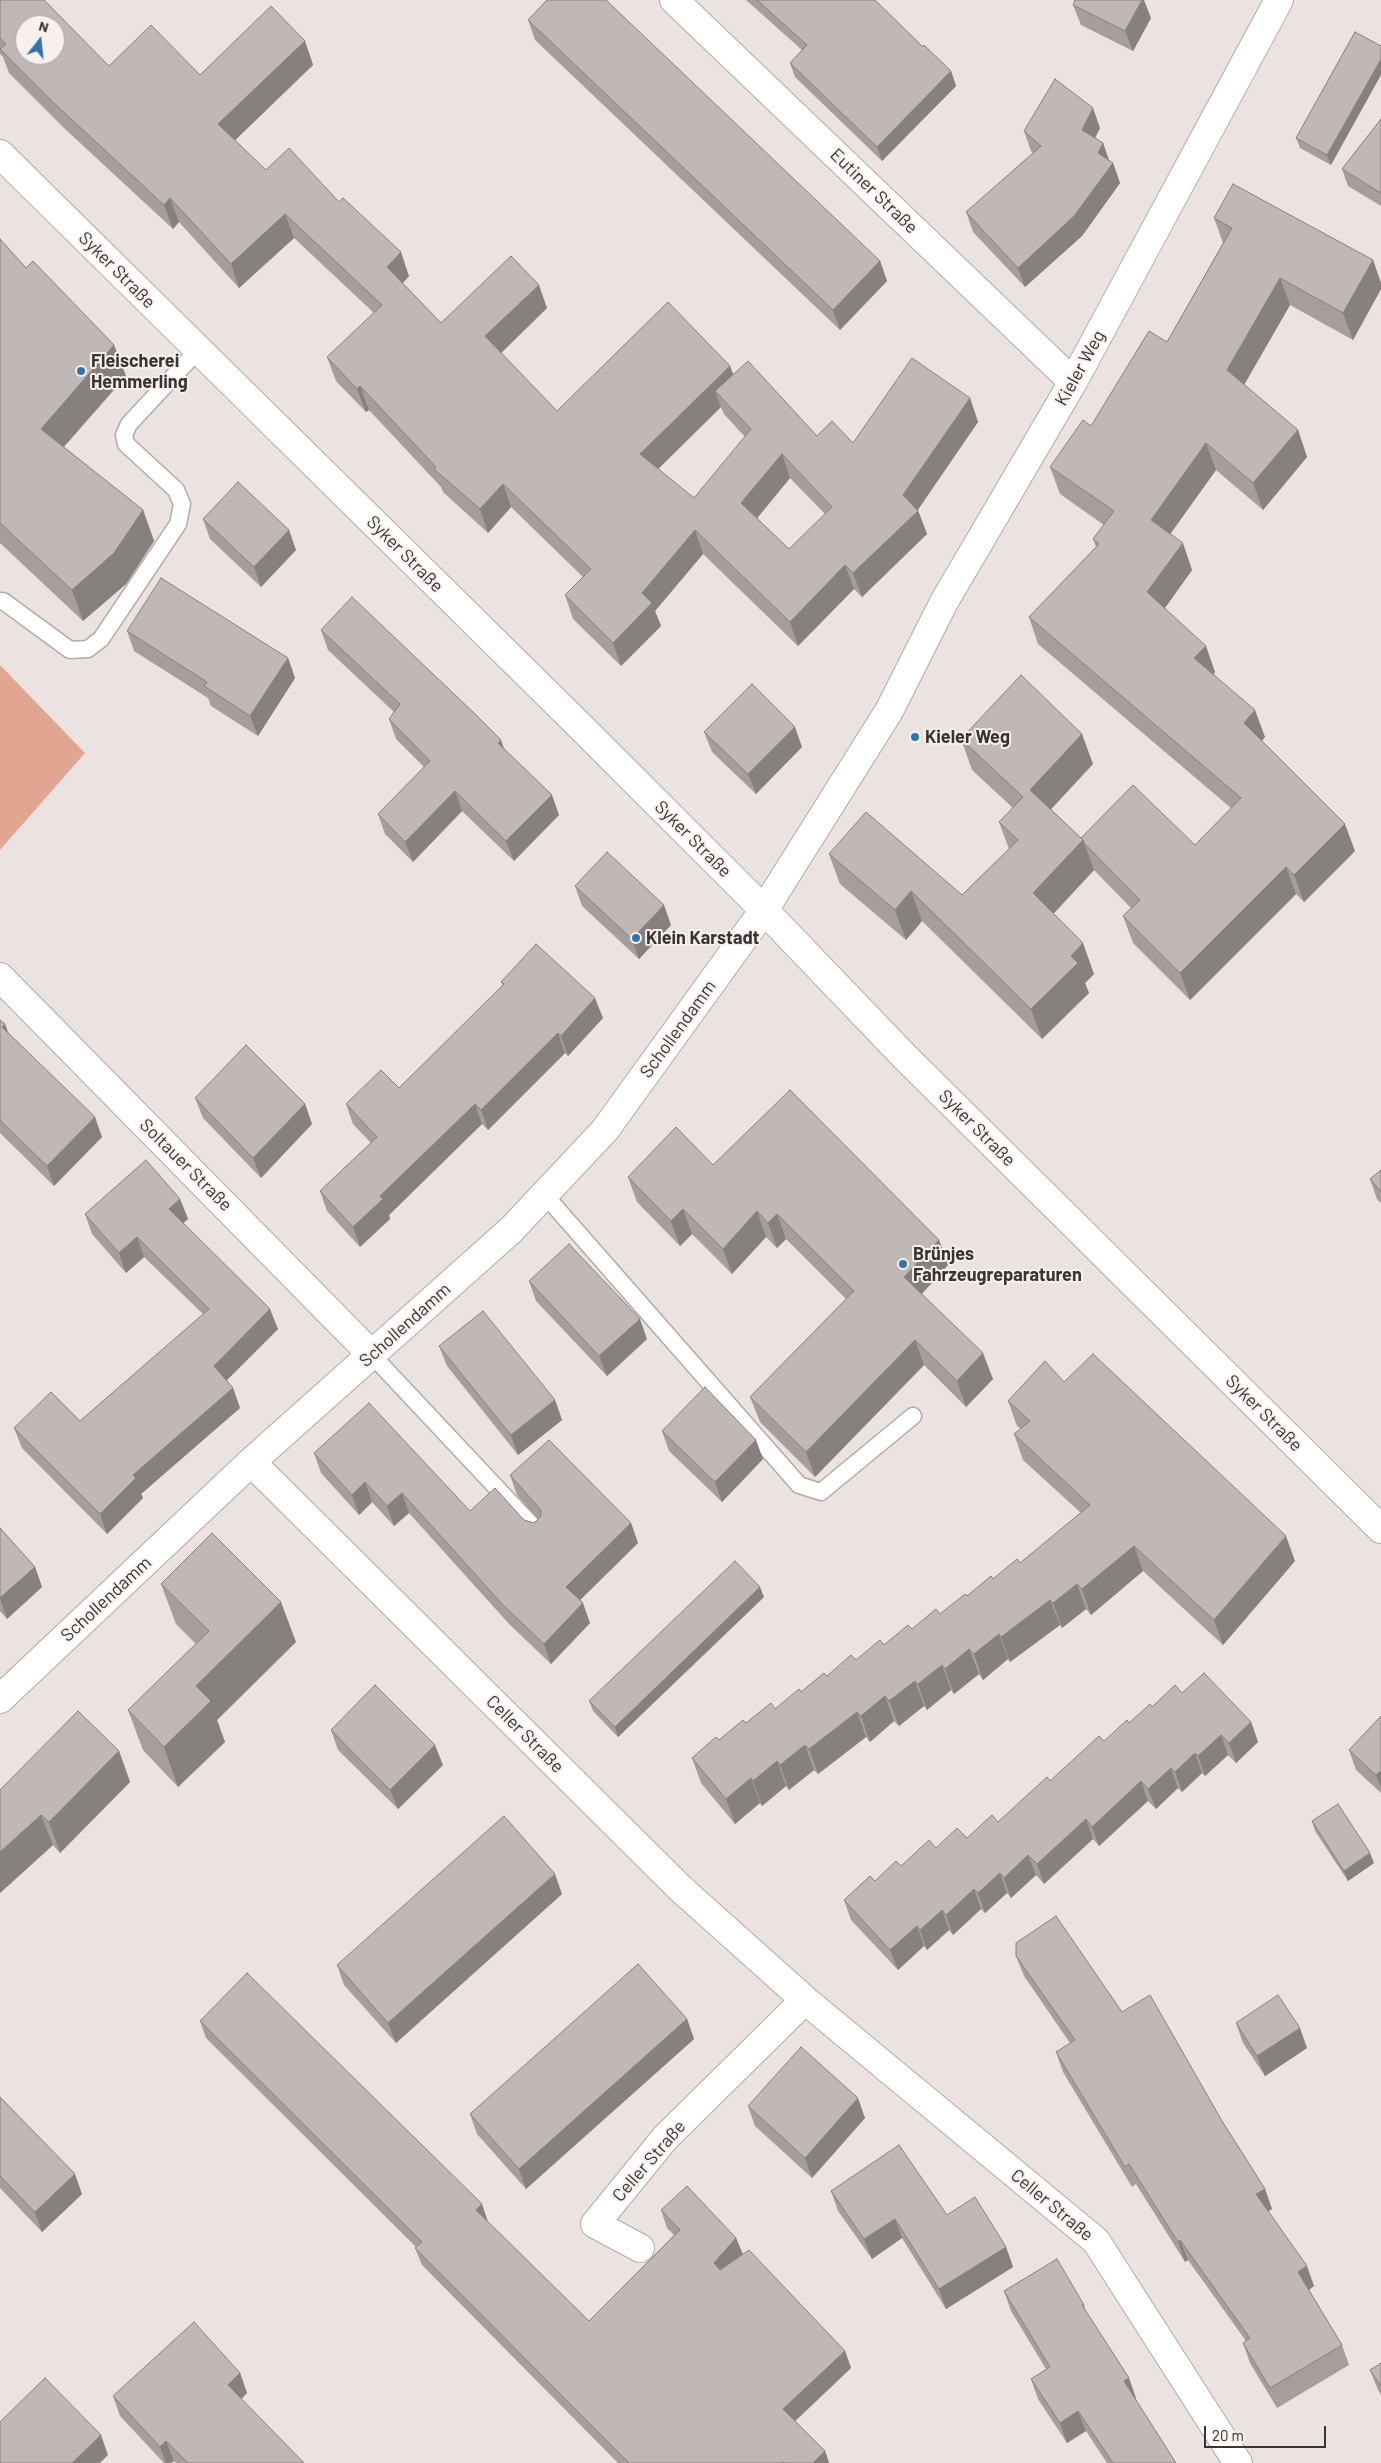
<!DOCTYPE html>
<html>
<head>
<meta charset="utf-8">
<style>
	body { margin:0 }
	#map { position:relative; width:1381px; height:2463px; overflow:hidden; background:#ebe3e1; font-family:Barlow,sans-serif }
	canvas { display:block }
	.north { position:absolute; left:15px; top:15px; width:50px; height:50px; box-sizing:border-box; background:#f8f0ee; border:1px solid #aba5a3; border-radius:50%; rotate:16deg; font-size:14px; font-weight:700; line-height:20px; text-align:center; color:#373433 }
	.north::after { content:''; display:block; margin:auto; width:18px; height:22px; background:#3274aa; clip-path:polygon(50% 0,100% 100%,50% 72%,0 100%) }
	.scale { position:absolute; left:1204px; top:2426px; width:122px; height:22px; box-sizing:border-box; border:2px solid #373433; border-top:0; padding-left:6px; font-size:15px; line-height:18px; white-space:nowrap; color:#373433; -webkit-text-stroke:4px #f8f0ee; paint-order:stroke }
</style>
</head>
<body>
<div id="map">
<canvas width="1381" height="2463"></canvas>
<div class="north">N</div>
<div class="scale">20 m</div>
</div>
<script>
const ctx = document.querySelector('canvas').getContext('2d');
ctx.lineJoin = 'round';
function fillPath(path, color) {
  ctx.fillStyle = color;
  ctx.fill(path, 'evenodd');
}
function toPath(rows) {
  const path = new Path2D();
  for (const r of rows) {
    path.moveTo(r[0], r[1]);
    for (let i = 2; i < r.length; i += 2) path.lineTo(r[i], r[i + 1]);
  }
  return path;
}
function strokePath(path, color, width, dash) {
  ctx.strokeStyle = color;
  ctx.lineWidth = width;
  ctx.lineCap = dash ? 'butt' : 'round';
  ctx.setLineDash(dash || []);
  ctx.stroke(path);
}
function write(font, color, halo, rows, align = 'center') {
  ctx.font = font + ' Barlow,sans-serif';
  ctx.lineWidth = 4;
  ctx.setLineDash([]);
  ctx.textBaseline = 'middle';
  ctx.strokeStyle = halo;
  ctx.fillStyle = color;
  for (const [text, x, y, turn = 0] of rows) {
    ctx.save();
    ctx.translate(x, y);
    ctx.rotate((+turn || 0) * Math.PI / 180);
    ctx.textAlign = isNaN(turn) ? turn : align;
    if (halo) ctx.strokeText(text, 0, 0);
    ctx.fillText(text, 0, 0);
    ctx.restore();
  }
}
fillPath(toPath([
	[0,665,85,753,0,850]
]), '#e1a692');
const lane = toPath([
	[3,601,70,650,88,649,101,639,178,524,182,504,176,490,126,444,124,435,129,424,198,350],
	[544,1194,799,1485,821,1492,913,1416],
	[371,1354,539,1533]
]);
const street = toPath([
	[674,0,1073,382],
	[0,977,371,1354],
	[251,1462,681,1889,805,2000,1096,2241,1238,2463],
	[0,1699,251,1462,511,1230,605,1130,764,910,889,711,944,602,1073,382,1279,0],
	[640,2248,595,2224,665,2138,805,2000]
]);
const secondary = toPath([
	[0,154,584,730,764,910,905,1057,1381,1529]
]);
strokePath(lane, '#b1aaa7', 19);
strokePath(street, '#b1aaa7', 30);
strokePath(secondary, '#b1aaa7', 30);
strokePath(lane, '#fff', 16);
strokePath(street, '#fff', 28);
strokePath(secondary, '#fff', 28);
fillPath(toPath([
	[0,0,109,66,200,75,305,41,313,65,235,140,266,170,409,276,403,283,441,323,547,308,501,353,557,411,730,366,733,374,817,436,853,443,970,398,978,422,918,510,927,534,862,597,854,589,798,646,703,554,655,611,661,626,621,666,573,619,565,595,583,577,511,507,488,533,443,492,441,487,369,410,366,412,336,381,327,357,374,313,294,238,239,288,179,222,173,229,64,128,9,73,3,57,0,54],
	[721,407,724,414,745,437,694,498,658,469],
	[790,478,825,514,789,549,757,518],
	[746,0,875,0,923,47,951,71,956,86,882,161,795,77,790,63,802,50],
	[1073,5,1151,18,1133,51,1081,25],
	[528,20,880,261,887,281,840,330,535,40],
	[1355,32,1331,165,1300,148,1296,138],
	[1381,119,1381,206,1348,186,1342,169],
	[1100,128,1095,138,1103,143,1109,161,1113,163,1120,183,1082,236,1025,287,973,232,966,212,1033,153,1031,151,1024,131],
	[1214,218,1373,260,1381,283,1381,289,1353,340,1290,305,1244,385,1298,430,1307,457,1263,510,1216,470,1170,534,1192,570,1165,608,1215,672,1214,674,1265,737,1262,741,1355,851,1304,902,1296,894,1190,1000,1133,943,1123,916,1131,908,1094,870,1053,914,1094,974,1085,983,1089,993,1042,1039,922,921,906,940,840,884,829,854,962,895,1009,849,999,822,1013,808,972,770,961,739,1093,764,1051,809,1081,838,1195,845,1231,808,1038,644,1029,617,1096,547,1093,539,1104,525,1060,494,1050,467,1091,426,1167,342,1223,243],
	[0,239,26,268,114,345,126,376,64,447,143,510,154,541,126,584,83,621,0,543],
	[203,519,296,550,261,587,210,539],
	[321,630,504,748,559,815,514,861,462,811,413,862,385,834,378,814,424,767,396,739,389,719,394,712,328,650],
	[127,631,288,658,295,678,258,736,211,706,208,698,134,651],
	[704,732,802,747,756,794,712,752],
	[575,886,671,925,639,959,582,906],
	[501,982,603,1018,568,1056,565,1053,488,1130,482,1124,389,1215,390,1219,360,1247,327,1211,320,1191,371,1143,353,1124,346,1104,399,1088,503,986],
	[0,1020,5,1024,8,1032,102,1137,54,1186,0,1133],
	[195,1098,305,1104,312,1124,261,1178,203,1118],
	[713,1165,939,1240,948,1265,922,1294,993,1379,966,1407,924,1365,815,1477,760,1422,750,1397,846,1299,786,1239,777,1248,766,1237,732,1274,692,1234,680,1246,637,1202,628,1177],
	[1381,1170,1381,1203,1377,1199,1370,1179],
	[180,1199,188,1219,183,1223,278,1329,226,1381,233,1388,240,1408,141,1494,143,1498,107,1534,22,1448,14,1428,80,1421,203,1314,144,1257,126,1273,92,1234,85,1214],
	[529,1281,647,1339,607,1376,536,1301],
	[439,1346,555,1400,562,1420,518,1455,447,1366],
	[1064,1382,1295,1561,1223,1645,1143,1571,1091,1615,1086,1609,1062,1628,1060,1625,1010,1662,1008,1659,983,1680,979,1674,954,1694,951,1690,927,1710,924,1706,899,1726,894,1721,870,1742,866,1737,818,1774,814,1770,789,1790,786,1786,762,1806,760,1803,735,1824,701,1783,692,1758,746,1723,775,1709,827,1676,940,1614,993,1579,1020,1563,1081,1513,1023,1460,1014,1434,1021,1429,1017,1426,1008,1401],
	[662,1431,763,1459,722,1502,669,1451],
	[314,1453,470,1511,524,1520,534,1523,538,1519,517,1495,510,1475,631,1523,638,1543,580,1600,590,1623,551,1664,510,1625,409,1513,394,1526,372,1502,359,1515,321,1473],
	[0,1528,35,1567,42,1587,7,1619,0,1611],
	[161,1584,296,1642,217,1720,225,1742,178,1787,143,1750,128,1710,196,1644,176,1624],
	[764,1597,618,1737,593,1711,589,1701],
	[1182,1693,1251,1722,1258,1742,1236,1763,1228,1755,1205,1776,1202,1773,1182,1792,1178,1788,1156,1809,1148,1801,1099,1846,1093,1839,1044,1884,1036,1875,1011,1898,1007,1893,985,1913,981,1909,953,1935,949,1930,927,1950,924,1946,898,1970,851,1920,844,1900,875,1881,936,1848,967,1838,998,1822,1050,1781,1152,1707],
	[78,1711,119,1751,130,1782,60,1853,53,1845,0,1893],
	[1381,1716,1381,1793,1356,1770,1349,1750],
	[331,1730,443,1765,398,1809,338,1750],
	[1312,1821,1374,1863,1348,1881,1315,1831],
	[562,1894,396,2043,344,1985,337,1965],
	[1016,1956,1122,2012,1222,2121,1265,2189,1272,2209,1268,2211,1314,2286,1309,2290,1342,2345,1349,2365,1277,2408,1250,2363,1243,2343,1246,2341,1188,2260,1185,2262,1136,2184,1132,2187,1063,2072,1056,2052,1070,2043,1024,1976],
	[687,2019,694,2039,526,2189,477,2134,470,2114],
	[200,2021,488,2222,589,2321,674,2235,667,2228,661,2210,736,2238,743,2254,845,2351,851,2368,795,2421,825,2451,829,2463,618,2463,422,2265,415,2248,416,2247,206,2038],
	[1236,2023,1307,2048,1265,2076,1243,2043],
	[0,2097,82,2194,42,2232,0,2188],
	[748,2106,865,2118,812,2178,755,2126],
	[831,2191,1006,2247,1013,2267,946,2309,902,2238,872,2259,838,2211],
	[1004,2291,1084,2305,1086,2312,1136,2398,1135,2399,1176,2463,1107,2463,1086,2431,1067,2443,1038,2399,1031,2379,1046,2369,1011,2311],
	[1381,2363,1381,2395,1378,2390,1370,2370],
	[240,2373,247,2393,241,2399,304,2463,176,2463,174,2461,171,2463,164,2463,120,2416,113,2396]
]), '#a59e9d');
fillPath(toPath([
	[1142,0,1144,0,1151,18,1133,51,1125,31],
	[305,41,313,65,227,148,218,124],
	[1381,59,1381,75,1331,165,1327,155],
	[951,71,956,86,882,161,877,147],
	[1093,108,1100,128,1089,150,1082,130],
	[1103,143,1110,163,1098,153],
	[1113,163,1120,183,1082,236,1025,287,1018,268],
	[170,198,179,222,173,229,164,205],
	[285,214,294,238,239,288,231,264],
	[401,252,409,276,396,290,387,267],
	[1373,260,1381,283,1381,289,1353,340,1343,313],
	[880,261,887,281,840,330,833,310],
	[1280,278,1290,305,1237,397,1227,370],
	[539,285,547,308,494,360,485,336],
	[114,345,126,376,52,460,41,429],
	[730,366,739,389,715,391,721,407,649,478,640,454],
	[360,386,369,410,366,412,357,389],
	[970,398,978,422,916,512,918,511,927,534,862,597,853,573,903,495],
	[1298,430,1307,457,1263,510,1253,483],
	[1206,443,1216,470,1161,547,1151,520],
	[782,454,790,478,750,527,741,503],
	[503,484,511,507,488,533,480,509],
	[143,510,154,541,126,584,83,621,72,590],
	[289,530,296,550,261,587,254,567],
	[695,530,703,554,655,611,661,626,621,666,613,643,642,593],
	[1183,543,1192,570,1157,619,1147,592],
	[845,565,854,589,798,646,790,622],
	[1206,646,1215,672,1204,685,1194,658],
	[288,658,295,678,258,736,250,716],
	[1255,710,1265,737,1254,750,1244,723],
	[795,727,802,747,756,794,748,774],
	[1082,734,1093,764,1041,820,1030,790],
	[501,740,508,760,498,743],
	[455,791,462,811,413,862,405,842],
	[552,795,559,815,514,861,506,841],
	[1345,824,1355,851,1304,902,1294,875],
	[1083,840,1094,870,1044,924,1033,893],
	[1286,867,1296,894,1190,1000,1180,973],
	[911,891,922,921,906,940,895,910],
	[664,905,671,925,639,959,632,939],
	[1083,943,1094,974,1085,983,1089,993,1042,1039,1031,1009,1071,956],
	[595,998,603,1018,568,1056,561,1036],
	[5,1024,12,1044,2,1027],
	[558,1033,565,1053,488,1130,481,1110],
	[305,1104,312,1124,261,1178,253,1158],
	[475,1104,482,1124,389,1215,390,1219,360,1247,353,1227,380,1196],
	[95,1117,102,1137,54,1186,47,1166],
	[180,1199,188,1219,176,1229,169,1209],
	[683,1209,692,1234,680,1246,671,1221],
	[757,1211,766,1237,732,1274,723,1249],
	[777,1214,786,1239,777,1248,768,1223],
	[137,1237,144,1257,126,1273,119,1253],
	[939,1240,948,1265,914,1302,904,1277],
	[270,1309,278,1329,221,1386,214,1366],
	[640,1319,647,1339,607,1376,599,1356],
	[915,1340,924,1365,815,1477,806,1452],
	[983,1353,993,1379,966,1407,957,1381],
	[233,1388,240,1408,141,1494,143,1498,107,1534,100,1514,133,1475],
	[555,1400,562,1420,518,1455,511,1435],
	[756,1440,763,1459,722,1502,715,1482],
	[365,1482,372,1502,359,1515,352,1495],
	[402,1493,409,1513,394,1526,387,1506],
	[631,1523,638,1543,573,1607,566,1587],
	[1286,1536,1295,1561,1223,1645,1214,1620],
	[1134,1546,1143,1571,1091,1615,1082,1589],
	[35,1567,42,1587,7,1619,0,1598],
	[1077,1584,1086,1609,1062,1628,1053,1603],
	[760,1587,764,1597,618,1737,615,1727],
	[1050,1600,1060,1625,1010,1662,1001,1637],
	[281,1602,296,1642,217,1720,225,1742,178,1787,164,1747,196,1686],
	[583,1603,590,1623,551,1664,544,1644],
	[999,1634,1008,1659,983,1680,974,1654],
	[969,1649,979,1674,954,1694,945,1669],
	[942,1665,951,1690,927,1710,918,1684],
	[915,1681,924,1706,899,1726,889,1701],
	[885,1696,894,1721,870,1742,861,1716],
	[857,1712,866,1737,818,1774,809,1749],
	[1251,1722,1258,1742,1236,1763,1229,1743],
	[1221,1735,1228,1755,1205,1776,1198,1756],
	[435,1745,443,1765,398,1809,390,1790],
	[805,1745,814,1770,789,1790,780,1765],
	[119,1751,130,1782,60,1853,49,1822],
	[1195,1753,1202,1773,1182,1792,1175,1772],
	[777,1761,786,1786,762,1806,753,1781],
	[1171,1768,1178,1788,1156,1809,1148,1789],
	[1381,1771,1381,1788,1376,1775],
	[751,1778,760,1803,735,1824,726,1799],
	[1141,1781,1148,1801,1099,1846,1092,1827],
	[41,1815,53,1845,0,1893,0,1852],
	[1086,1819,1093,1839,1044,1884,1037,1864],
	[1370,1853,1374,1863,1348,1881,1344,1871],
	[1028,1855,1036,1875,1011,1898,1004,1878],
	[1000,1873,1007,1893,985,1913,978,1893],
	[555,1874,562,1894,396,2043,388,2023],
	[974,1889,981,1909,953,1935,946,1915],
	[942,1910,949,1930,927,1950,920,1930],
	[917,1926,924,1946,898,1970,890,1950],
	[687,2019,694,2039,526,2189,519,2169],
	[1300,2028,1307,2048,1265,2076,1257,2056],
	[858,2098,865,2118,812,2178,805,2158],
	[75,2174,82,2194,42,2232,35,2212],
	[1265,2189,1272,2209,1263,2214,1256,2194],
	[482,2204,488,2222,476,2210],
	[895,2219,902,2238,872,2259,864,2239],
	[736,2238,743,2255,720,2280,714,2263],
	[1180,2240,1188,2260,1185,2262,1178,2242],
	[1006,2247,1013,2267,946,2309,939,2289],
	[1307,2266,1314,2286,1305,2292,1298,2272],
	[845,2351,851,2368,789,2427,783,2409],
	[240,2373,247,2393,235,2405,228,2385],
	[1129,2378,1136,2398,1131,2401,1124,2381],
	[1078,2411,1086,2431,1067,2443,1060,2423],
	[101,2435,108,2455,100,2463,72,2463],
	[166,2441,174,2461,171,2463,166,2463,160,2447],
	[825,2451,829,2463,813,2463]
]), '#86817f');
const building = toPath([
	[0,0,44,0,109,66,151,25,200,75,271,6,305,41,218,124,266,170,289,148,339,202,343,198,401,252,387,267,441,323,511,256,539,285,485,336,557,411,668,302,730,366,640,454,694,498,751,429,715,391,748,361,817,436,832,421,853,443,912,358,970,398,903,495,918,511,853,573,845,565,790,622,695,530,642,593,652,603,613,643,565,595,591,569,503,484,480,509,434,469,436,467,360,386,357,389,327,357,382,305,285,214,231,264,170,198,164,205,55,104,0,49,6,44,0,38,0,0],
	[25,25,55,25,55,55,25,55,25,25],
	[782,454,832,507,789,549,741,503,782,454],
	[547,0,606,0,880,261,833,310,528,20,547,0],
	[757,0,875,0,923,47,924,45,951,71,877,147,790,63,807,45,757,0],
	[1075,0,1142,0,1125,31,1073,5,1075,0],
	[1355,32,1381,46,1381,59,1327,155,1296,138,1355,32],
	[1055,79,1093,108,1082,130,1103,143,1098,153,1113,163,1074,216,1018,268,966,212,1041,146,1024,131,1055,79],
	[1381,119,1381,193,1342,169,1381,119],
	[1233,184,1373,260,1343,313,1280,278,1227,370,1298,430,1253,483,1206,443,1151,520,1183,543,1147,592,1206,646,1194,658,1255,710,1244,723,1345,824,1294,875,1286,867,1180,973,1123,916,1140,900,1084,843,1083,840,1081,838,1133,785,1195,845,1241,798,1029,617,1099,544,1093,539,1114,511,1050,467,1083,420,1091,426,1149,331,1167,342,1232,228,1214,218,1233,184],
	[0,239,26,268,33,261,114,345,41,429,143,510,114,553,72,590,0,523,0,239],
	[238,482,289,530,254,567,203,519,238,482],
	[161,578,288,658,250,716,204,686,207,682,127,631,161,578],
	[352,597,473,712,501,740,498,743,552,795,506,841,455,791,405,842,378,814,430,761,389,719,400,704,321,630,352,597],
	[1021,675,1082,734,1030,790,1083,840,1033,893,1083,943,1071,956,1078,963,1031,1009,911,891,895,910,829,854,866,812,962,895,1018,840,999,822,1023,797,961,739,1021,675],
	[752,684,795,727,748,774,704,732,752,684],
	[607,852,664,905,632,939,575,886,607,852],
	[536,944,595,998,561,1036,558,1033,481,1110,475,1104,380,1196,383,1199,353,1227,320,1191,377,1137,346,1104,381,1070,399,1088,504,984,501,982,536,944],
	[0,1020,5,1024,2,1027,95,1117,47,1166,0,1120,0,1020],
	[246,1045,305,1104,253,1158,195,1098,246,1045],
	[790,1090,939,1240,904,1277,983,1353,957,1381,915,1340,806,1452,750,1397,854,1291,777,1214,768,1223,757,1211,723,1249,683,1209,671,1221,628,1177,676,1127,713,1165,790,1090],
	[146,1160,180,1199,169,1209,270,1309,214,1366,233,1388,133,1475,136,1478,100,1514,14,1428,51,1392,80,1421,209,1309,137,1237,119,1253,85,1214,146,1160],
	[1381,1170,1381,1192,1370,1179,1381,1170],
	[569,1244,640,1319,599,1356,529,1281,569,1244],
	[483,1311,555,1400,511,1435,439,1346,483,1311],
	[1093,1354,1286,1536,1214,1620,1134,1546,1082,1589,1077,1584,1053,1603,1050,1600,1001,1637,999,1634,974,1654,969,1649,945,1669,942,1665,918,1684,915,1681,889,1701,885,1696,861,1716,857,1712,809,1749,805,1745,780,1765,777,1761,753,1781,751,1778,726,1799,692,1758,716,1737,719,1740,743,1720,746,1723,771,1703,775,1709,799,1689,801,1692,824,1673,827,1676,851,1655,856,1660,880,1640,884,1645,908,1625,912,1629,936,1609,940,1614,965,1594,967,1596,991,1576,993,1579,1017,1559,1020,1563,1090,1505,1014,1434,1030,1421,1008,1401,1045,1361,1064,1382,1093,1354],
	[705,1387,756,1440,715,1482,662,1431,705,1387],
	[369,1403,470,1511,495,1488,524,1520,534,1523,541,1516,541,1510,510,1475,549,1440,631,1523,566,1587,583,1603,544,1644,503,1605,402,1493,387,1506,365,1482,352,1495,314,1453,369,1403],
	[0,1528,35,1567,0,1598,0,1528],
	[212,1533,281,1602,196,1686,211,1701,164,1747,128,1710,209,1631,161,1584,212,1533],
	[735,1561,760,1587,615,1727,589,1701,735,1561],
	[1204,1673,1251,1722,1229,1743,1221,1735,1198,1756,1195,1753,1175,1772,1171,1768,1148,1789,1141,1781,1092,1827,1086,1819,1037,1864,1028,1855,1004,1878,1000,1873,978,1893,974,1889,946,1915,942,1910,920,1930,917,1926,890,1950,844,1900,870,1876,875,1881,896,1861,901,1866,929,1840,936,1848,957,1828,967,1838,992,1815,998,1822,1047,1777,1050,1781,1099,1736,1104,1741,1127,1720,1129,1723,1150,1704,1152,1707,1175,1685,1182,1693,1204,1673],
	[375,1685,435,1745,390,1790,331,1730,375,1685],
	[78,1711,119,1751,49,1822,41,1815,0,1852,0,1790,78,1711],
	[1381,1716,1381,1771,1376,1775,1349,1750,1381,1716],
	[1338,1804,1370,1853,1344,1871,1312,1821,1338,1804],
	[504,1816,555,1874,388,2023,337,1965,504,1816],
	[1056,1916,1122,2012,1150,1995,1222,2121,1265,2189,1256,2194,1307,2266,1298,2272,1342,2345,1270,2388,1243,2343,1250,2338,1180,2240,1178,2242,1129,2164,1125,2167,1056,2052,1075,2040,1016,1956,1016,1943,1056,1916],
	[638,1964,687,2019,519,2169,470,2114,638,1964],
	[247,1973,482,2204,476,2210,589,2321,680,2230,661,2210,687,2186,736,2238,714,2263,720,2270,749,2250,845,2351,783,2409,825,2451,813,2463,785,2463,783,2462,782,2463,629,2463,415,2248,422,2242,200,2021,247,1973],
	[1278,1995,1300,2028,1257,2056,1236,2023,1278,1995],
	[801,2047,858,2098,805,2158,748,2106,801,2047],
	[0,2097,75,2174,35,2212,0,2176,0,2097],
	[899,2145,947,2215,975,2197,1006,2247,939,2289,895,2219,864,2239,831,2191,899,2145],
	[1057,2259,1084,2305,1082,2305,1129,2378,1124,2381,1176,2463,1113,2463,1078,2411,1060,2423,1031,2379,1050,2367,1004,2291,1057,2259],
	[194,2322,240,2373,228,2385,304,2463,188,2463,166,2441,160,2447,113,2396,194,2322],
	[1381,2363,1381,2386,1370,2370,1381,2363],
	[45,2378,101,2435,72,2463,0,2463,0,2422,45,2378]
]);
fillPath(building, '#c0b8b6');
strokePath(building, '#86817f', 1);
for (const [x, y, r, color] of [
	[81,371,5,"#3274aa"],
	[915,737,5,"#3274aa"],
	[636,938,5,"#3274aa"],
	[903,1264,5,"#3274aa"]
]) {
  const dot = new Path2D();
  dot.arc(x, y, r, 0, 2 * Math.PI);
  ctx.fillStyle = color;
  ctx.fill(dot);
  strokePath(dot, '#f8f0ee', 2);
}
write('18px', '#373433', '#f8f0ee', [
	["Eutiner Straße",874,191,44],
	["Syker Straße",117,270,45],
	["Kieler Weg",1080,368,-61],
	["Syker Straße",405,554,45],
	["Syker Straße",693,839,45],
	["Schollendamm",678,1029,-54],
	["Syker Straße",977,1128,45],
	["Soltauer Straße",186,1165,45],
	["Schollendamm",405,1325,-42],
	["Syker Straße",1264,1413,45],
	["Schollendamm",106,1599,-43],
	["Celler Straße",525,1734,45],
	["Celler Straße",649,2161,-49],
	["Celler Straße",1052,2205,40]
]);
write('bold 18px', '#373433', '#f8f0ee', [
	["Fleischerei",91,361],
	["Hemmerling",91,382],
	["Kieler Weg",925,737],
	["Klein Karstadt",646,938],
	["Brünjes",913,1254],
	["Fahrzeugreparaturen",913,1275]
], 'left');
</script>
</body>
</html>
